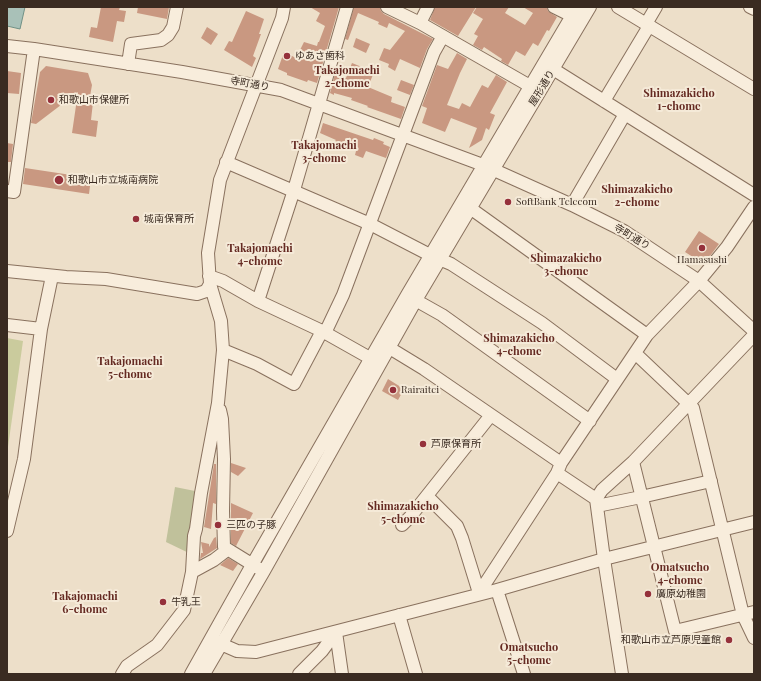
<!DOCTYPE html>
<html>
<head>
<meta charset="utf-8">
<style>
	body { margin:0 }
	#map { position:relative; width:761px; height:681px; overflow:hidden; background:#eddfc9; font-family:"Playfair Display",serif }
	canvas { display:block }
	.frame { position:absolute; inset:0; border:8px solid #3a2b21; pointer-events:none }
</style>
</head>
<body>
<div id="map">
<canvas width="761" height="681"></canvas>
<div class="frame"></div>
</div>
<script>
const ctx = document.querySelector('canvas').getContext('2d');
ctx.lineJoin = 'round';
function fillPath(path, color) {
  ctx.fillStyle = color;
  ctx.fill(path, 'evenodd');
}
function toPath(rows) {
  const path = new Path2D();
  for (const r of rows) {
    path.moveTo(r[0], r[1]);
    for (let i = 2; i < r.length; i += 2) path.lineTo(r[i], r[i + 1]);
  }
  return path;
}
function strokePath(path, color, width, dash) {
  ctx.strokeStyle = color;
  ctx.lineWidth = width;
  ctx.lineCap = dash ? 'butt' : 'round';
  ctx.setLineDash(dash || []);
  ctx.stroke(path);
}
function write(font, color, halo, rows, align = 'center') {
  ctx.font = font + ' "Playfair Display","Noto Sans JP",serif';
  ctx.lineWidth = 4;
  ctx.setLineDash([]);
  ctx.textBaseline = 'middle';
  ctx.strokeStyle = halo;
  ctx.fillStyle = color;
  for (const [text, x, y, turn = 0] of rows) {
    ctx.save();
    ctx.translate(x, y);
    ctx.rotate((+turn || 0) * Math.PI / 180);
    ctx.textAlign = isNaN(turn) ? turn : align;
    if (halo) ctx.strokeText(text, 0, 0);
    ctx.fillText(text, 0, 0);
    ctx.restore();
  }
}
fillPath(toPath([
	[7,338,23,341,7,454]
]), '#cacb9d');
fillPath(toPath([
	[175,487,195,491,193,555,166,542]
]), '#c0c19b');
const water = toPath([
	[7,7,25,7,20,29,7,26,7,7]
]);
fillPath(water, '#a9c1b8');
strokePath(water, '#709085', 1);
fillPath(toPath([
	[101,7,120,7,119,10,126,11,124,22,117,21,113,42,89,37,91,27,97,28],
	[138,7,169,7,167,19,137,13],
	[310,7,339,7,317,83,308,80,307,82,287,75,287,73,278,69,284,52,296,58,304,42,317,46,318,42,319,42,325,26,316,21,320,13],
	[354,7,380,7,381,11,384,14,433,39,427,49,420,68,400,59,395,71,388,67,389,64,379,60,384,48,390,50,405,31,389,23,387,28,378,24,379,22,358,13,348,40,345,39],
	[435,7,476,7,458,36,430,20],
	[477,7,509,7,505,13,525,25,533,13,523,7,547,7,548,11,557,17,549,31,547,30,538,46,533,43,525,56,516,51,508,65,501,61,502,59,484,47,482,50,473,45,478,36,474,34,483,19,473,13],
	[246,11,264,19,259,34,261,34,253,56,256,58,252,67,224,50,229,41,232,42],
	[207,27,218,34,211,45,201,38],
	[356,38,370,44,366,53,353,47],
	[457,53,467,59,460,73,447,105,459,109,462,103,470,107,482,85,488,88,496,75,507,82,490,113,495,115,489,130,486,128,482,140,469,148,477,128,451,118,445,132,422,123,427,108,422,106,437,65,448,69],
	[352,63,374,72,368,87,392,97,391,102,405,107,401,119,367,107,368,106,351,100,352,98,334,93,334,95,330,93,335,74,346,78],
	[46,66,88,73,92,85,89,102,93,102,91,120,98,121,96,137,72,133,78,92,36,124,31,123,40,72],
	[7,71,21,73,19,94,7,93],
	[401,80,414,85,410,95,397,90],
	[323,123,373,140,374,138,384,142,383,144,390,147,386,158,366,151,363,158,355,155,356,151,335,141,336,140,320,133],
	[7,143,13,144,11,162,7,162],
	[25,168,91,178,89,194,23,184],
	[699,231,719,244,704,264,685,252],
	[388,379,404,389,398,400,382,391],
	[231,463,246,468,238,476,231,472],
	[214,464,216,464,216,504,213,503,211,529,204,527],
	[231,503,253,513,236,546,231,543,231,527,234,521,231,520],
	[216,537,217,548,200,559,201,553,203,553,201,542,209,544,209,547,214,538],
	[228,558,238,564,233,571,220,565]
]), '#c99881');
const minor = toPath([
	[387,7,420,23,530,86],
	[554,7,572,16],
	[618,7,754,89],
	[750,7,754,9],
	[420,23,428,7],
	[646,24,656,7],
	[7,46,34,49,182,72,281,90,483,165,572,205,624,231,699,281,754,331],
	[128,64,131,44,161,40,168,35,173,27,177,7],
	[553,69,754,195],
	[604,101,649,26],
	[226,162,370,224,430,255,451,264,542,323,617,379],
	[7,191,14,192,34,49],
	[572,205,625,114],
	[470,208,647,335],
	[7,271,66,277,106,279,197,294,206,291,210,284],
	[209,276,223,281,258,301,322,331,377,362],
	[410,297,442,315,590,421],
	[258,301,294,190,347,7],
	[7,325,41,329],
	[325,333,343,295,434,52,443,36],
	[383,344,424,369,561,463],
	[223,350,257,364,294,384,322,331],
	[635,353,693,408,743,615,754,638],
	[220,410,222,419,224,459,223,511,224,547,258,568],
	[633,462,675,631,754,612],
	[557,473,596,499],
	[427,496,457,526,462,538,479,593],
	[597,506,641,497,711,481],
	[402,525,410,517,491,415],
	[7,531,24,459,41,329,52,276],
	[192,572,214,560,227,550],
	[497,590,524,674],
	[479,593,557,473,561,463,647,335,699,281,727,247,754,207],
	[399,615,416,674],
	[336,632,342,674],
	[214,641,237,651,256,652,497,590,604,559,754,522],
	[122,674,127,666,157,645,184,610,192,572,194,536,196,529,201,493,218,403,223,350,221,321,210,284,208,253,220,180,282,18,284,7],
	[191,674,252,565,407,295,577,7],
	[204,674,264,571,416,300,590,7],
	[299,674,322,651,336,632],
	[622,674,604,559,596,499,602,490,633,462,754,335]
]);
strokePath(minor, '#89715e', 14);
strokePath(minor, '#f8eddc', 12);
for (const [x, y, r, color] of [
	[287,56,4,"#95313b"],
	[51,100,4,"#95313b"],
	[59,180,5,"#95313b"],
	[508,202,4,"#95313b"],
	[136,219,4,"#95313b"],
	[702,248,4,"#95313b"],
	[393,390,4,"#95313b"],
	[423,444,4,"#95313b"],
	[218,525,4,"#95313b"],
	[648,594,4,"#95313b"],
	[163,602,4,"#95313b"],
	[729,640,4,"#95313b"]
]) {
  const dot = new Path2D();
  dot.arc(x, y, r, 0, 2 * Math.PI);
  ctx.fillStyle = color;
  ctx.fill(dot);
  strokePath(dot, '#f5ead8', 1.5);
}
write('10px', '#3a2b21', '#f5ead8', [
	["ゆあさ歯科",295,56],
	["和歌山市保健所",59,100],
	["和歌山市立城南病院",68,180],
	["SoftBank Telecom",516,202],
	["城南保育所",144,219],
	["Hamasushi",702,260,"center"],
	["Rairaitei",401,390],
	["芦原保育所",431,444],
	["三匹の子豚",226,525],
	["廣原幼稚園",656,594],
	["牛乳王",171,602],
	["和歌山市立芦原児童館",721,640,"right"]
], 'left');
write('10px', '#3a2b21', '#f5ead8', [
	["寺町通り",250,84,10],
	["屋形通り",542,88,-59],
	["寺町通り",632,237,31]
]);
write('bold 11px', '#652a22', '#f5ead8', [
	["Takajomachi",347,71],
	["2-chome",347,84],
	["Shimazakicho",679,94],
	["1-chome",679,107],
	["Takajomachi",324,146],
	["3-chome",324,159],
	["Shimazakicho",637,190],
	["2-chome",637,203],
	["Takajomachi",260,249],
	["4-chome",260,262],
	["Shimazakicho",566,259],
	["3-chome",566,272],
	["Shimazakicho",519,339],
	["4-chome",519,352],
	["Takajomachi",130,362],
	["5-chome",130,375],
	["Shimazakicho",403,507],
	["5-chome",403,520],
	["Omatsucho",680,568],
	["4-chome",680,581],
	["Takajomachi",85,597],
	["6-chome",85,610],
	["Omatsucho",529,648],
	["5-chome",529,661]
]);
</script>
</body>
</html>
